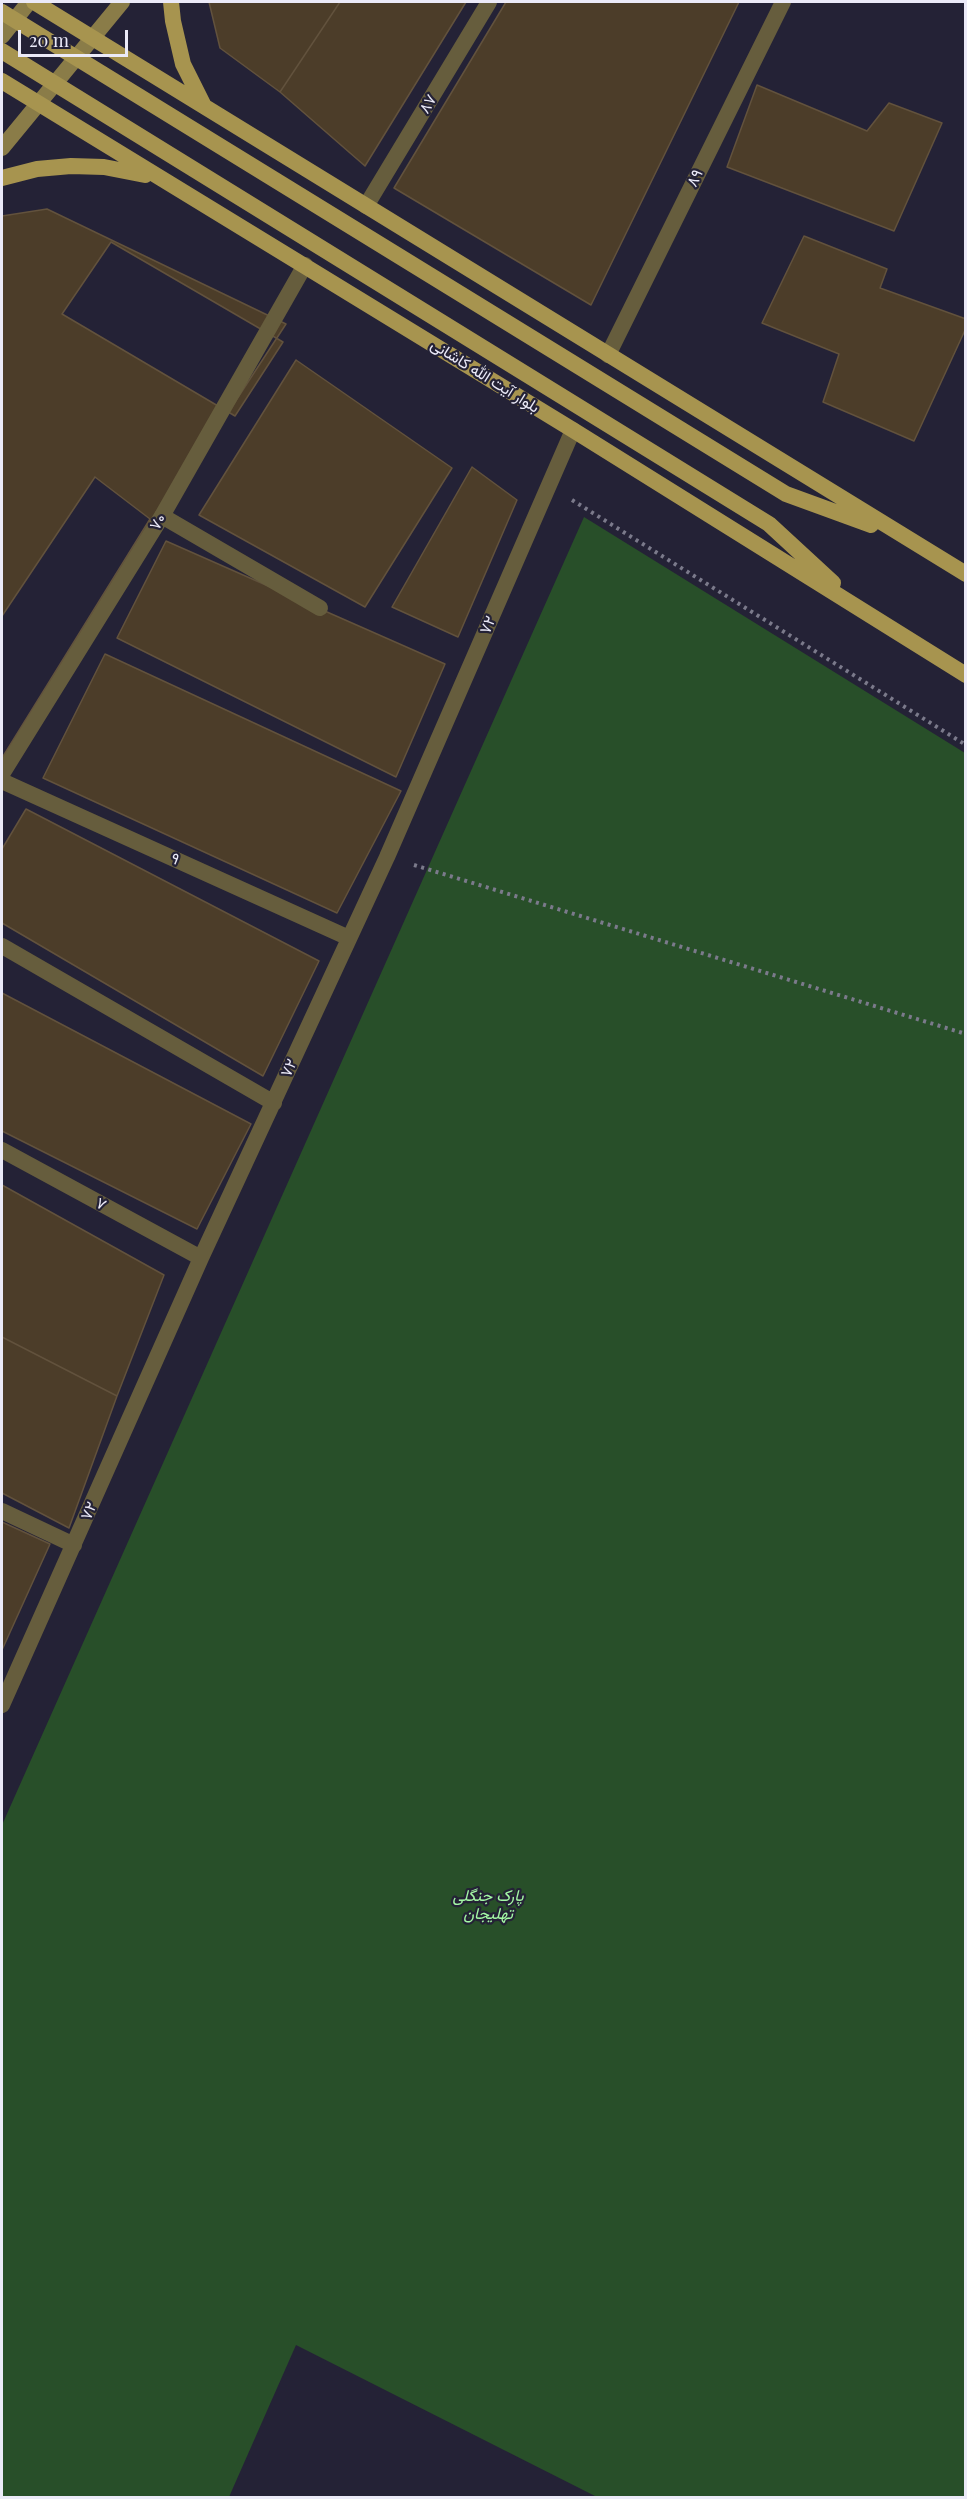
<!DOCTYPE html>
<html>
<head>
<meta charset="utf-8">
<style>
	body { margin:0 }
	#map { position:relative; width:967px; height:2499px; overflow:hidden; background:#242236; font-family:"Playfair Display",serif }
	canvas { display:block }
	.frame { position:absolute; inset:0; border:3px solid #ebeaf8; pointer-events:none }
	.scale { position:absolute; left:18px; top:30px; width:110px; height:27px; box-sizing:border-box; border:3px solid #ebeaf8; border-top:0; padding-left:8px; font-size:18px; line-height:21px; white-space:nowrap; color:#ebeaf8; -webkit-text-stroke:4px #242236; paint-order:stroke }
</style>
</head>
<body>
<div id="map">
<canvas width="967" height="2499"></canvas>
<div class="frame"></div>
<div class="scale">20 m</div>
</div>
<script>
const ctx = document.querySelector('canvas').getContext('2d');
ctx.lineJoin = 'round';
function fillPath(path, color) {
  ctx.fillStyle = color;
  ctx.fill(path, 'evenodd');
}
function toPath(rows) {
  const path = new Path2D();
  for (const r of rows) {
    path.moveTo(r[0], r[1]);
    for (let i = 2; i < r.length; i += 2) path.lineTo(r[i], r[i + 1]);
  }
  return path;
}
function strokePath(path, color, width, dash) {
  ctx.strokeStyle = color;
  ctx.lineWidth = width;
  ctx.lineCap = dash ? 'butt' : 'round';
  ctx.setLineDash(dash || []);
  ctx.stroke(path);
}
function write(font, color, halo, rows, align = 'center') {
  ctx.font = font + ' "Playfair Display",Vazirmatn,serif';
  ctx.lineWidth = 4.5;
  ctx.setLineDash([]);
  ctx.textBaseline = 'middle';
  ctx.strokeStyle = halo;
  ctx.fillStyle = color;
  for (const [text, x, y, turn = 0] of rows) {
    ctx.save();
    ctx.translate(x, y);
    ctx.rotate((+turn || 0) * Math.PI / 180);
    ctx.textAlign = isNaN(turn) ? turn : align;
    if (halo) ctx.strokeText(text, 0, 0);
    ctx.fillText(text, 0, 0);
    ctx.restore();
  }
}
fillPath(toPath([
	[584,517,965,753,965,2497,597,2497,296,2345,229,2497,2,2497,2,1825]
]), '#284f29');
const building = toPath([
	[209,2,340,2,280,92,220,48,209,2],
	[340,2,466,2,365,166,280,92,340,2],
	[506,2,739,2,591,305,394,188,506,2],
	[757,85,867,131,889,103,942,123,894,231,727,167,757,85],
	[47,209,286,324,2,758,2,216,47,209],
	[804,236,887,269,880,288,966,319,966,328,914,441,823,402,839,354,762,323,804,236],
	[111,242,283,342,235,416,62,314,111,242],
	[296,360,452,468,365,607,199,515,296,360],
	[472,467,517,500,458,637,392,607,472,467],
	[95,477,150,519,2,758,2,616,95,477],
	[166,541,445,664,396,777,117,638,166,541],
	[105,654,401,791,337,913,43,778,105,654],
	[26,809,319,961,263,1076,2,923,2,849,26,809],
	[2,993,251,1124,197,1229,2,1131,2,993],
	[2,1185,164,1275,117,1396,2,1337,2,1185],
	[2,1337,117,1396,69,1528,2,1493,2,1337],
	[2,1522,50,1544,2,1650,2,1522]
]);
fillPath(building, '#4c3d29');
strokePath(building, '#62523d', 1.5);
strokePath(toPath([
	[572,500,966,745],
	[414,865,966,1034]
]), '#7b7a8b', 4, [3, 4.5]);
strokePath(toPath([
	[162,516,320,608]
]), '#665d3d', 16);
strokePath(toPath([
	[366,206,489,2],
	[608,355,783,2],
	[2,774,162,516,305,265],
	[2,781,349,938],
	[2,946,274,1103],
	[2,1150,201,1258],
	[2,1511,74,1545],
	[2,1705,201,1258,387,857,573,430]
]), '#665d3d', 16);
strokePath(toPath([
	[2,36,29,2],
	[2,148,122,2]
]), '#8a7c48', 16);
strokePath(toPath([
	[34,2,966,574],
	[171,2,173,21,183,64,204,106],
	[2,12,786,494,871,525],
	[2,51,769,524,833,583],
	[2,81,573,430,966,675],
	[2,178,37,169,71,166,104,167,145,175]
]), '#a7944f', 16);
write('16px', '#ebeaf8', '#242236', [
	["۸۷",428,104,-59],
	["۸۹",695,178,-64],
	["بلوار آیت الله کاشانی",485,376,32],
	["۷۰",158,522,-59],
	["۷۲",488,625,-67],
	["۹",175,859,24],
	["۷۲",289,1068,-65],
	["۷",101,1204,28],
	["۷۲",89,1511,-66]
]);
write('italic 16px', '#a4f8a5', '#242236', [
	["پارک جنگلی",488,1896],
	["تهلیجان",488,1914]
]);
</script>
</body>
</html>
